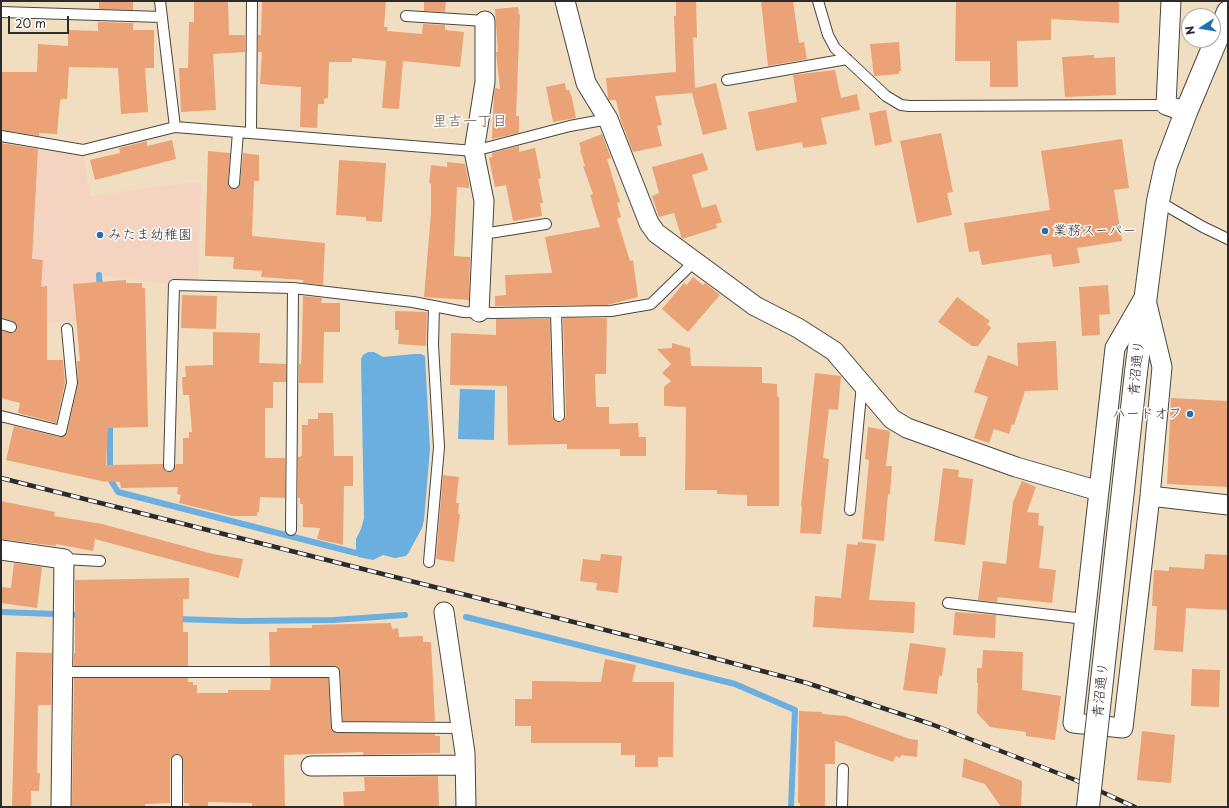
<!DOCTYPE html>
<html>
<head>
<meta charset="utf-8">
<style>
	body { margin:0 }
	#map { position:relative; width:1229px; height:808px; overflow:hidden; background:#f1dec0; font-family:"Playpen Sans",sans-serif }
	canvas { display:block }
	.frame { position:absolute; inset:0; border:2px solid #2b2b2b; pointer-events:none }
	.north { position:absolute; left:1181px; top:8px; width:40px; height:40px; box-sizing:border-box; background:#fff; border:1px solid #aaa; border-radius:50%; rotate:258deg; font-size:11px; font-weight:700; line-height:16px; text-align:center; color:#2b2b2b }
	.north::after { content:''; display:block; margin:auto; width:14px; height:18px; background:#1f6fb2; clip-path:polygon(50% 0,100% 100%,50% 72%,0 100%) }
	.scale { position:absolute; left:8px; top:16px; width:61px; height:18px; box-sizing:border-box; border:2px solid #2b2b2b; border-top:0; padding-left:5px; font-size:12px; line-height:14px; white-space:nowrap; color:#2b2b2b; -webkit-text-stroke:3px #fff; paint-order:stroke }
</style>
</head>
<body>
<div id="map">
<canvas width="1229" height="808"></canvas>
<div class="frame"></div>
<div class="north">N</div>
<div class="scale">20 m</div>
</div>
<script>
const ctx = document.querySelector('canvas').getContext('2d');
ctx.lineJoin = 'round';
function fillPath(path, color) {
  ctx.fillStyle = color;
  ctx.fill(path, 'evenodd');
}
function toPath(rows) {
  const path = new Path2D();
  for (const r of rows) {
    path.moveTo(r[0], r[1]);
    for (let i = 2; i < r.length; i += 2) path.lineTo(r[i], r[i + 1]);
  }
  return path;
}
function strokePath(path, color, width, dash) {
  ctx.strokeStyle = color;
  ctx.lineWidth = width;
  ctx.lineCap = dash ? 'butt' : 'round';
  ctx.setLineDash(dash || []);
  ctx.stroke(path);
}
function write(font, color, halo, rows, align = 'center') {
  ctx.font = font + ' "Playpen Sans","Klee One",sans-serif';
  ctx.lineWidth = 3;
  ctx.setLineDash([]);
  ctx.textBaseline = 'middle';
  ctx.strokeStyle = halo;
  ctx.fillStyle = color;
  for (const [text, x, y, turn = 0] of rows) {
    ctx.save();
    ctx.translate(x, y);
    ctx.rotate((+turn || 0) * Math.PI / 180);
    ctx.textAlign = isNaN(turn) ? turn : align;
    if (halo) ctx.strokeText(text, 0, 0);
    ctx.fillText(text, 0, 0);
    ctx.restore();
  }
}
fillPath(toPath([
	[1,136,83,150,90,196,188,183,201,183,198,286,174,285,99,275,103,317,44,324,1,283]
]), '#f5d3c1');
fillPath(toPath([
	[368,352,374,352,383,357,414,354,421,354,425,356,430,449,424,520,422,528,409,552,406,556,395,558,383,555,373,560,358,557,356,553,356,539,361,529,364,518,361,359,363,355],
	[460,389,495,390,494,440,458,439]
]), '#6aafe0');
strokePath(toPath([
	[99,275,100,290],
	[110,420,110,479,118,492,356,553],
	[1,612,82,615],
	[466,617,735,684,795,710,791,807],
	[175,619,242,621,334,620,405,615]
]), '#6aafe0', 6);
fillPath(toPath([
	[99,1,133,1,133,10,99,9],
	[194,1,228,1,229,35,245,35,245,52,213,54,216,110,181,112,179,68,188,68,189,22,194,22],
	[262,1,386,1,384,27,388,27,387,31,422,34,423,24,445,25,445,30,464,32,460,67,403,61,399,109,382,108,386,61,352,58,352,62,329,62,328,98,324,99,324,104,318,104,317,128,300,127,301,87,260,84,262,52,258,52,258,35,261,35],
	[424,1,446,1,445,12,424,11],
	[676,1,696,1,697,38,693,37,695,88,716,83,727,129,703,135,692,93,655,96,662,125,657,126,662,146,633,152,621,121,616,100,609,100,608,98,606,78,676,72,674,16,676,16],
	[761,1,793,1,799,43,804,42,807,59,768,66],
	[956,1,1119,1,1119,23,1051,19,1051,40,1017,41,1018,87,990,87,990,61,955,61],
	[518,7,519,15,520,14,516,116,519,116,519,133,492,139,494,95,495,88,500,89,496,52,498,52,495,9],
	[98,22,133,23,133,30,154,30,154,68,145,68,148,112,121,114,118,68,69,67,67,99,62,99,60,101,57,134,39,133,39,136,1,130,1,72,37,72,38,44,68,46,68,30,98,31],
	[899,42,901,71,899,71,899,74,874,76,870,44],
	[1094,55,1094,58,1115,57,1116,95,1065,97,1062,57],
	[835,70,841,98,857,94,860,110,821,118,827,144,803,148,802,142,756,151,748,112,797,102,793,75],
	[565,83,566,90,569,90,572,98,576,118,553,122,546,87],
	[886,110,892,142,875,146,869,113],
	[941,133,953,192,947,193,952,215,917,223,900,141],
	[602,134,611,158,607,159,620,202,617,203,621,217,617,219,630,261,633,260,638,297,607,305,495,306,495,296,506,295,505,275,552,273,545,237,600,227,590,195,593,194,583,166,585,166,580,150,581,149,579,143],
	[1122,139,1129,188,1114,190,1122,241,1077,248,1080,263,1053,267,1051,254,982,265,979,251,969,252,964,223,1050,210,1041,151],
	[172,140,176,159,95,180,90,160,120,153,119,148,147,141,147,146],
	[1,143,38,149,32,259,43,260,41,287,47,286,47,360,63,360,65,383,56,423,18,413,20,403,1,398,1,331,13,333,16,331,17,326,13,321,1,318],
	[519,146,519,152,535,148,541,178,538,179,543,203,540,203,542,216,513,221,506,185,495,187,489,158,492,157,492,153],
	[208,151,230,153,228,183,230,188,234,189,239,187,240,184,243,153,259,155,259,181,254,181,252,236,325,243,323,285,303,283,303,280,261,277,262,271,233,269,234,257,205,256],
	[703,153,708,170,692,175,702,208,716,204,722,222,716,224,717,228,682,239,674,213,659,217,652,196,659,193,652,167],
	[339,160,386,163,382,222,366,221,366,217,336,215],
	[447,162,465,164,469,184,469,188,457,187,454,256,470,257,469,300,424,297,431,213,431,184,429,183,431,165,447,167],
	[693,277,703,285,705,283,720,295,688,332,662,309,684,283,687,285],
	[126,280,126,283,142,283,142,288,145,288,148,427,108,428,106,465,163,464,164,469,169,472,174,470,176,464,183,464,183,438,189,438,189,432,192,432,189,395,183,395,182,377,186,377,185,366,213,365,213,332,260,333,259,363,286,364,286,382,273,382,273,408,265,408,265,458,285,458,285,498,260,497,259,512,257,512,257,516,232,516,179,503,181,495,177,494,178,487,121,488,120,482,106,481,106,482,6,460,14,426,59,437,63,437,67,433,78,384,77,361,80,361,73,284],
	[1108,285,1110,314,1099,315,1100,335,1082,336,1079,287],
	[182,295,217,296,216,329,181,328],
	[303,296,322,298,321,303,340,303,340,332,324,332,323,383,299,383,299,364,301,364,302,343],
	[957,297,990,321,987,324,991,328,978,346,972,346,938,322],
	[395,311,427,312,426,346,398,344,399,330,395,330],
	[563,318,607,318,606,374,595,374,596,407,609,407,609,424,638,423,639,437,646,437,646,456,620,456,620,449,567,449,567,444,508,445,507,386,450,385,451,333,496,335,496,319,550,319,552,416,556,421,562,422,566,416],
	[1056,341,1058,390,1025,391,1014,425,1012,424,1009,434,994,429,989,443,974,438,988,397,974,392,988,355,1018,366,1017,343],
	[672,343,690,348,691,366,762,367,762,383,777,384,777,396,779,397,779,506,747,506,747,495,717,494,717,490,685,490,686,407,664,406,664,387,671,381,662,373,671,364,657,349,672,348],
	[815,373,841,376,838,410,829,409,823,458,829,459,821,534,800,533,802,507,801,506],
	[1171,398,1228,401,1228,487,1167,484],
	[318,413,333,413,334,456,353,456,353,486,344,486,343,545,317,539,320,528,303,527,303,504,300,504,300,498,298,498,298,457,302,456,302,425,308,425,308,419,318,419],
	[868,427,890,431,886,466,892,466,890,495,888,494,884,541,862,539,869,460,865,459],
	[943,468,959,470,958,477,973,479,965,545,934,541],
	[443,475,459,477,456,503,459,503,458,514,460,514,454,562,436,559],
	[1022,481,1036,487,1027,512,1039,513,1038,525,1044,526,1039,568,1056,570,1052,603,998,597,997,602,978,600,983,561,1006,564,1013,502],
	[1,501,55,512,54,516,102,524,213,554,243,559,239,578,95,539,93,551,56,544,56,546,1,539],
	[858,542,876,544,869,600,915,602,914,633,813,627,815,596,841,598,847,544,857,545],
	[601,554,622,556,618,593,596,590,597,583,580,581,583,559,600,561],
	[1205,554,1228,555,1228,610,1186,608,1183,652,1154,650,1157,606,1152,606,1154,570,1169,571,1169,567,1204,569],
	[14,563,42,567,37,608,1,603,1,587,11,588],
	[189,578,189,599,183,599,183,632,188,632,188,666,74,666,74,653,75,653,75,580],
	[955,612,996,615,995,638,953,635],
	[391,623,392,629,398,628,399,637,423,636,423,642,431,642,435,721,343,721,340,672,337,667,270,666,269,632,277,632,277,628,312,628,312,625],
	[910,643,946,648,942,676,939,676,937,694,903,690],
	[983,650,1023,652,1022,690,1061,696,1055,740,1026,736,1026,732,990,727,977,713,978,683,977,683,977,668,982,668],
	[16,652,52,653,51,705,38,705,37,773,40,773,39,791,31,791,31,807,12,807],
	[605,659,636,665,632,682,674,682,673,757,658,757,658,767,635,767,635,755,621,755,621,743,531,743,531,726,515,726,515,699,532,699,532,681,601,682],
	[1192,669,1220,670,1219,707,1191,706],
	[74,678,188,678,188,682,193,682,193,685,197,685,197,693,228,693,228,690,270,690,271,678,328,678,331,727,334,732,435,734,435,736,440,736,440,753,363,755,363,752,284,755,285,807,252,807,252,803,208,802,208,807,189,807,189,803,184,803,183,760,181,755,177,754,172,756,170,760,170,803,145,804,145,807,72,807],
	[799,711,822,712,822,714,846,716,910,739,918,740,917,757,901,755,900,758,896,756,893,762,835,741,835,764,825,764,825,807,800,807,800,803,798,803],
	[1142,731,1175,735,1171,783,1137,780],
	[964,758,1022,781,1021,807,1001,807,985,784,962,777],
	[438,776,439,807,344,807,343,792,365,791,364,777]
]), '#eaa276');
const lane = toPath([
	[160,1,175,127],
	[818,1,828,35,835,48,886,96,901,105,909,106,1166,105],
	[1,12,162,17],
	[406,16,485,21],
	[727,80,847,59],
	[251,133,252,1],
	[1,136,83,150,175,127,474,151,570,126,608,119],
	[234,183,238,132],
	[1158,201,1203,227,1228,239],
	[483,234,546,224],
	[556,312,559,416],
	[1,324,11,327],
	[1,416,61,431,72,383,67,329],
	[169,466,174,285,293,288,413,302,464,312,493,313,611,311,651,304,695,261],
	[850,510,862,384],
	[291,530,293,288],
	[64,559,100,561],
	[429,562,439,447,433,345,434,306],
	[948,603,1085,619],
	[64,672,334,672,337,727,461,728],
	[177,807,177,760],
	[842,807,843,769]
]);
const street = toPath([
	[565,1,586,83,608,119,649,223,656,233,755,306,798,328,834,351,892,419,907,428,1016,467,1099,491],
	[1171,1,1166,105,1186,112],
	[1145,296,1162,367,1150,496,1123,728,1073,723,1115,348,1145,296],
	[479,312,484,201,474,151,485,82,485,21],
	[1150,496,1228,505],
	[1,550,64,559,61,807],
	[444,612,465,753,466,807],
	[311,766,465,765]
]);
const secondary = toPath([
	[1136,372,1158,201,1166,165,1186,112,1228,12]
]);
strokePath(lane, '#494641', 12);
strokePath(street, '#494641', 21);
strokePath(secondary, '#494641', 24);
strokePath(lane, '#fff', 10);
strokePath(street, '#fff', 19);
strokePath(secondary, '#fff', 22);
const rail = toPath([
	[1,478,665,645,807,683,931,724,1073,779,1135,807]
]);
strokePath(rail, '#2b2b2b', 4.5);
strokePath(rail, '#fff', 3, [9]);
const secondaryBridge = toPath([
	[1088,807,1136,372]
]);
strokePath(secondaryBridge, '#494641', 24, []);
strokePath(secondaryBridge, '#fff', 22);
for (const [x, y, r, color] of [
	[1045,231,4,"#1f6fb2"],
	[100,235,4,"#1f6fb2"],
	[1190,414,4,"#1f6fb2"]
]) {
  const dot = new Path2D();
  dot.arc(x, y, r, 0, 2 * Math.PI);
  ctx.fillStyle = color;
  ctx.fill(dot);
  strokePath(dot, '#fff', 1.5);
}
write('14px', '#2b2b2b', '#fff', [
	["業務スーパー",1053,231],
	["みたま幼稚園",108,235],
	["ハードオフ",1182,414,"right"]
], 'left');
write('14px', '#2b2b2b', '#fff', [
	["青沼通り",1137,368,-84],
	["青沼通り",1101,690,-84]
]);
write('15px', '#6e5545', '#fff', [
	["里吉一丁目",470,122]
]);
</script>
</body>
</html>
